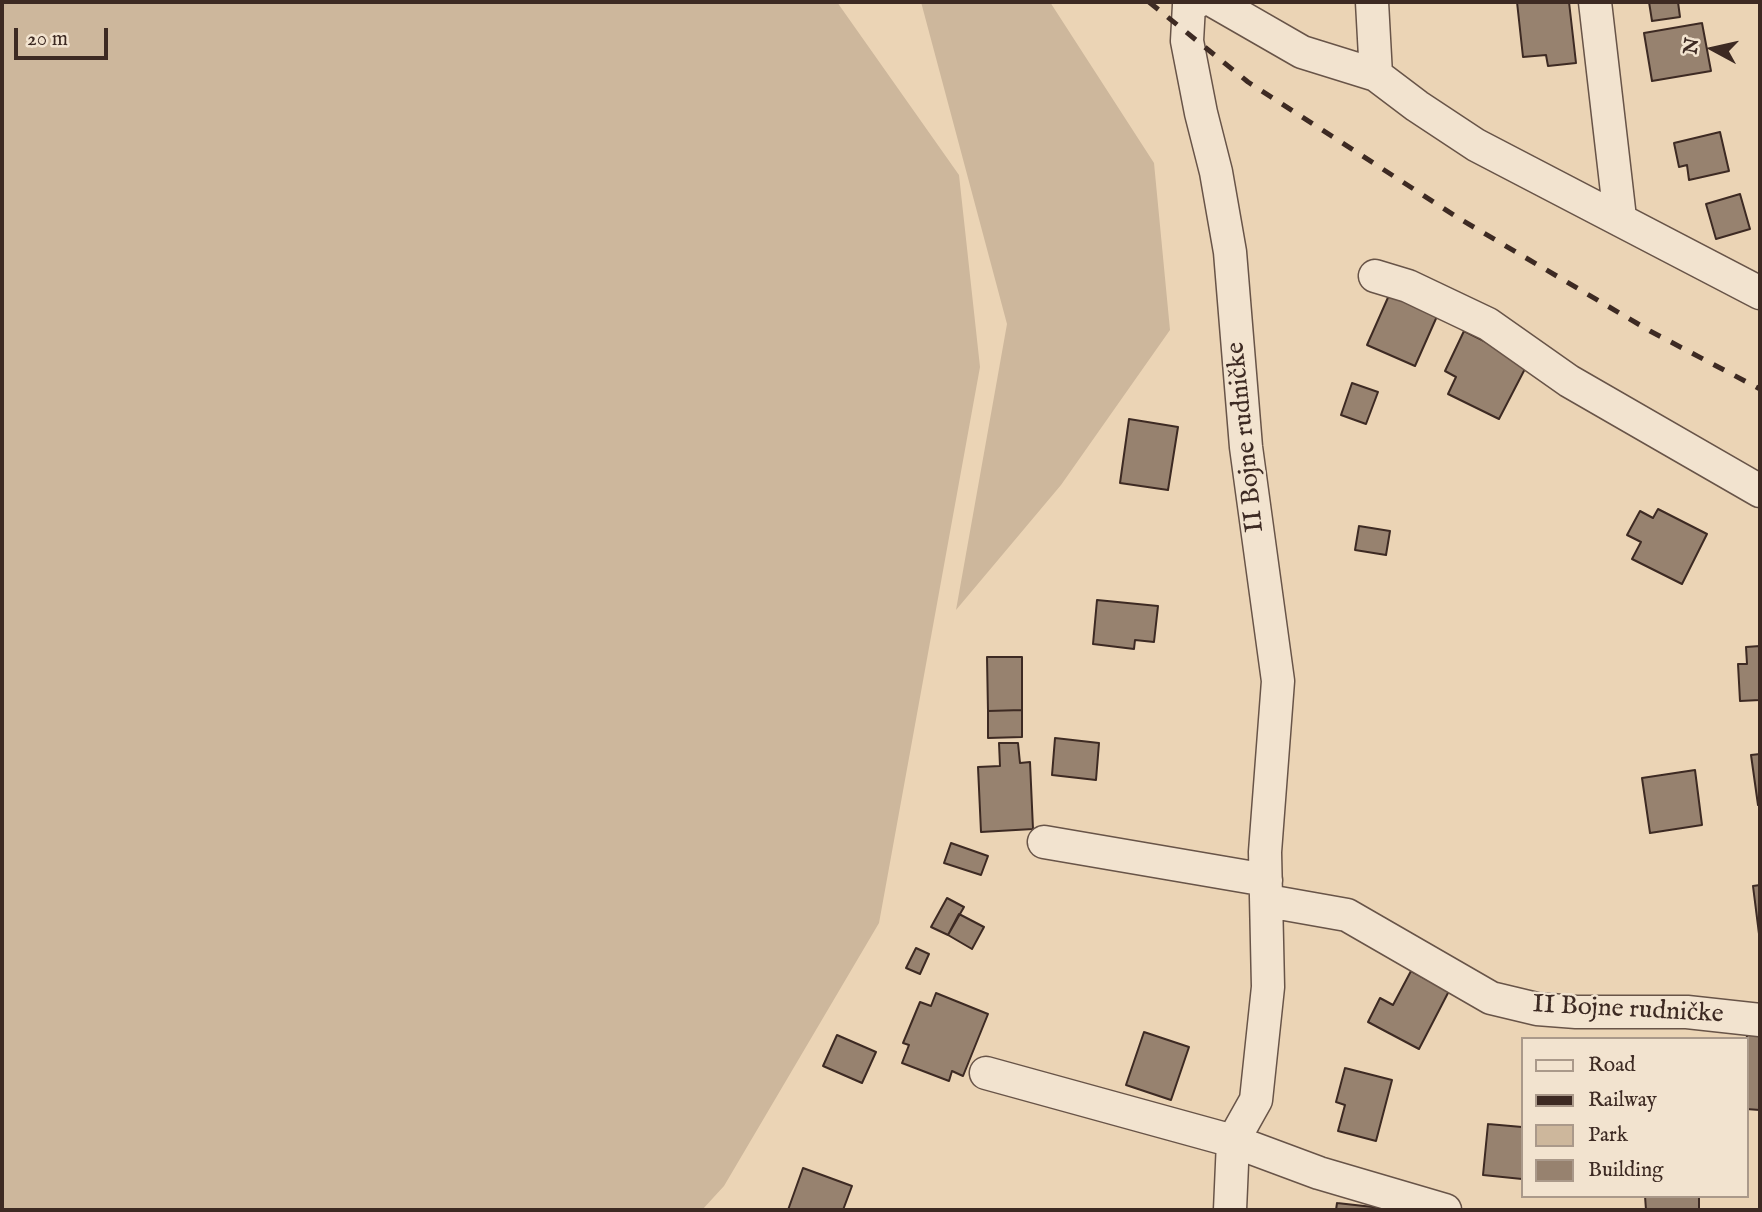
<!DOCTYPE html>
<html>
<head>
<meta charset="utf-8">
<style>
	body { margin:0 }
	#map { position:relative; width:1762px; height:1212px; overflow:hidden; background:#ebd4b5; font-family:"IM FELL English",serif }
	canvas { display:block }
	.frame { position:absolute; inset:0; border:4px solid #3d2a23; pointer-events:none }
	.legend { position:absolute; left:1521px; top:1037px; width:228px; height:161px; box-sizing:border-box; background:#f2e3cf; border:2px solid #aa998a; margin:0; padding:9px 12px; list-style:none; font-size:21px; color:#3d2a23 }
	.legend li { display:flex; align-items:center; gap:14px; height:35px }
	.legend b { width:35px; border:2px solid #aa998a }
	.north { position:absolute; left:1678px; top:14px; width:70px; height:70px; -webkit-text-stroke:5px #f2e3cf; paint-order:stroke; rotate:278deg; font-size:19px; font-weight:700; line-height:28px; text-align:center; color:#3d2a23 }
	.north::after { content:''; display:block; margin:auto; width:24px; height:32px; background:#3d2a23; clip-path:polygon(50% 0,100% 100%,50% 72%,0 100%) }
	.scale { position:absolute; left:14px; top:28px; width:94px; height:32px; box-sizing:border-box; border:4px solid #3d2a23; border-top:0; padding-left:9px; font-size:21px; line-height:24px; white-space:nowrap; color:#3d2a23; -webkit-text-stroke:5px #f2e3cf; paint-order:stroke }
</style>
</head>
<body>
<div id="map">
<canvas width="1762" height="1212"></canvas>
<div class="frame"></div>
<ul class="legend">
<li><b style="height:9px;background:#f2e3cf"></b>Road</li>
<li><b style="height:9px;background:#3d2a23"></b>Railway</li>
<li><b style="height:19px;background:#cdb79c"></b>Park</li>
<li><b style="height:19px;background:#97826f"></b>Building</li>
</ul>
<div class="north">N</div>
<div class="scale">20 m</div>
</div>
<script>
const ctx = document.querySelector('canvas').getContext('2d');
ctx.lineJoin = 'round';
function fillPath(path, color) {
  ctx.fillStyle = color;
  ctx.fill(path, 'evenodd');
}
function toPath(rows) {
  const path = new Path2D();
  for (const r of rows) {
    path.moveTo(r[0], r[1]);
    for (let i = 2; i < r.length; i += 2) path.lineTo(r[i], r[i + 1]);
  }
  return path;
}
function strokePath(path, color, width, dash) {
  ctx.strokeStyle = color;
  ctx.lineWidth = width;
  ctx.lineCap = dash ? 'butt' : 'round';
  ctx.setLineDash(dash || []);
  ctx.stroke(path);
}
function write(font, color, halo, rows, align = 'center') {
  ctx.font = font + ' "IM FELL English",serif';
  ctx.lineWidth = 5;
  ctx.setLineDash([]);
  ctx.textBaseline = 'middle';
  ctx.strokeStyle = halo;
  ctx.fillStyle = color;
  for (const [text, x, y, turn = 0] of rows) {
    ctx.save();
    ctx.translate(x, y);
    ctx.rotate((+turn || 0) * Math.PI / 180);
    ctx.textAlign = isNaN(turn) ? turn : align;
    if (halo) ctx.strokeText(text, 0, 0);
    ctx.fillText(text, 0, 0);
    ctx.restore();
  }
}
fillPath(toPath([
	[2,2,837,2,959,175,980,367,879,923,724,1186,702,1210,2,1210],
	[921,2,1050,2,1154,163,1170,330,1061,485,956,610,1007,324]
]), '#cdb79c');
const building = toPath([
	[1517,2,1569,2,1576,63,1548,66,1546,55,1523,57,1517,2],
	[1649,2,1678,2,1680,17,1652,21,1649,2],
	[1702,23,1711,71,1652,81,1644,33,1702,23],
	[1720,132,1729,171,1689,180,1687,165,1679,167,1674,143,1720,132],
	[1740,194,1750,229,1716,239,1706,204,1740,194],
	[1390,293,1438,314,1415,366,1367,345,1390,293],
	[1464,331,1528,363,1499,419,1448,394,1456,377,1445,371,1464,331],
	[1352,383,1378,392,1366,424,1341,415,1352,383],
	[1129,419,1178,427,1168,490,1120,483,1129,419],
	[1658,509,1707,534,1682,584,1632,559,1641,542,1627,535,1640,511,1653,518,1658,509],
	[1359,526,1390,531,1386,555,1355,550,1359,526],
	[1097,600,1158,606,1154,642,1135,640,1134,649,1093,644,1097,600],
	[1760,646,1760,700,1740,701,1738,664,1747,664,1746,647,1760,646],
	[987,657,1022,657,1022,710,988,711,987,657],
	[1022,710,1022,737,988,738,988,711,1022,710],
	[1055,738,1099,743,1096,780,1052,775,1055,738],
	[999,743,1018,743,1020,763,1030,762,1033,829,981,832,978,767,1000,766,999,743],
	[1760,754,1760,804,1758,805,1751,755,1760,754],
	[1695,770,1702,825,1650,833,1642,778,1695,770],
	[951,843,988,856,981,875,944,863,951,843],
	[1760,885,1760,942,1753,886,1760,885],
	[947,898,964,907,948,935,931,927,947,898],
	[959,914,984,927,972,949,948,935,959,914],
	[916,948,929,954,920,974,906,968,916,948],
	[1411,971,1449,991,1419,1049,1368,1022,1380,998,1393,1005,1411,971],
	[936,993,988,1014,963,1076,952,1071,949,1081,902,1063,909,1045,903,1043,920,1002,931,1006,936,993],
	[1747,1029,1760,1030,1760,1110,1746,1109,1747,1029],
	[1144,1032,1189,1047,1171,1100,1126,1085,1144,1032],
	[837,1035,876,1052,862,1083,823,1066,837,1035],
	[1345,1068,1392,1080,1376,1141,1338,1131,1345,1105,1336,1102,1345,1068],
	[1488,1124,1522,1127,1522,1179,1483,1175,1488,1124],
	[803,1168,852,1186,843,1210,788,1210,803,1168],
	[1645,1196,1699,1196,1699,1210,1646,1210,1645,1196],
	[1337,1203,1400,1210,1336,1210,1337,1203]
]);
fillPath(building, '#97826f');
strokePath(building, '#3d2a23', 2);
const street = toPath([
	[1197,2,1189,5,1187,41,1201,113,1216,172,1230,252,1246,447,1278,681,1265,852,1268,987,1256,1100,1233,1141,1230,1210],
	[1215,2,1302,52,1376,75],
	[1372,2,1376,75,1417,106,1476,145,1760,293],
	[1595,2,1620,218],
	[1375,276,1408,286,1488,324,1569,381,1760,491],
	[1044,842,1266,880],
	[1268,901,1347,915,1491,998,1537,1009,1576,1012,1687,1012,1760,1020],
	[986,1073,1233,1141,1319,1173,1445,1210]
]);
strokePath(street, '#685448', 35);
strokePath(street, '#f2e3cf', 32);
strokePath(toPath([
	[1149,2,1248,82,1460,219,1650,331,1760,389]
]), '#3d2a23', 5, [12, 12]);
write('26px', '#3d2a23', '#f2e3cf', [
	["II Bojne rudničke",1247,437,-96],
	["II Bojne rudničke",1628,1011,3]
]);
</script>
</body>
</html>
